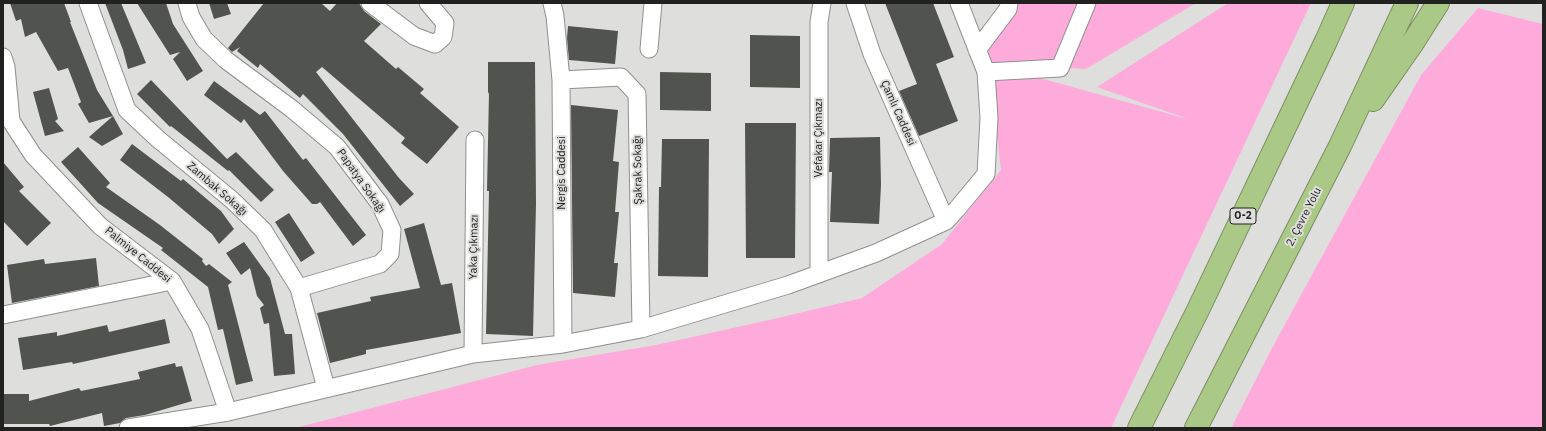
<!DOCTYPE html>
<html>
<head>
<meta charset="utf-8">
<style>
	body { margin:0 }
	#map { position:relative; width:1546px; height:431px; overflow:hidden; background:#dedfdc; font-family:"IBM Plex Sans",sans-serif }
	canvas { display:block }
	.frame { position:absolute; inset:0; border:4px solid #212120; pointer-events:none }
</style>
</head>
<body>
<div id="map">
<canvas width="1546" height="431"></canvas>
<div class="frame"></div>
</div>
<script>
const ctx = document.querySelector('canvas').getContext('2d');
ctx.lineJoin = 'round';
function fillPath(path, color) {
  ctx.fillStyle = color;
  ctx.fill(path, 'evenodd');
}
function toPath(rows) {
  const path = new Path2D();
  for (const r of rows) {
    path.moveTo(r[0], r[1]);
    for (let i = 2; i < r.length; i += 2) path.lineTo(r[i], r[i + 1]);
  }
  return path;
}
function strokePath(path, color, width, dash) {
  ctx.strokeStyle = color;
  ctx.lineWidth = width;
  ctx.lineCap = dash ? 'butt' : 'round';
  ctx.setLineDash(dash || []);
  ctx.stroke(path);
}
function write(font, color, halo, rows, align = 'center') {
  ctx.font = font + ' "IBM Plex Sans",sans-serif';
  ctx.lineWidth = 4;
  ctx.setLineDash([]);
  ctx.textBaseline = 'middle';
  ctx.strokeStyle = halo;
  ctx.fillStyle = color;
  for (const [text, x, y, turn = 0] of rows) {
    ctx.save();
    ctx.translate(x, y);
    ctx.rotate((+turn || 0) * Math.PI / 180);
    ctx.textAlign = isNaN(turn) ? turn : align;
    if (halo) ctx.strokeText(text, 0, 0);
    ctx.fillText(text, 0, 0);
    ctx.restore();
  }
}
fillPath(toPath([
	[1013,3,1196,3,1086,69,990,64,1191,120,1097,87,1228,3,1311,3,1111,428,295,428,537,365,656,345,778,318,862,298,942,244,1001,170,988,64,980,51],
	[1478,8,1543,24,1543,428,1231,428,1272,348,1421,75]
]), '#feabdb');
fillPath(toPath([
	[10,3,64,3,71,22,70,22,97,90,113,116,89,123,78,104,81,102,68,68,58,71,36,32,25,37,21,19,16,21],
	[105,3,121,3,146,63,128,69,123,50],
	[137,3,166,3,173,24,203,71,187,81,173,59,180,52,170,55],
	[209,3,227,3,231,14,214,19],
	[264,3,321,3,330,11,337,3,359,3,364,11,381,24,364,41,396,69,398,67,424,89,420,93,459,127,427,164,401,143,405,138,322,67,316,72,399,178,414,194,400,206,343,134,303,94,300,98,260,64,258,68,237,51,240,47,232,52,228,48],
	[885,3,933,3,954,57,936,64,958,121,919,136,899,91,917,84],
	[568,26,618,31,615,64,569,60,567,38],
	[750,35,800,36,800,88,750,87],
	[488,62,535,62,536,204,533,336,486,334,489,191,487,191,489,92,488,94],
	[660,72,711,73,711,111,660,110],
	[151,80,227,159,236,152,274,190,261,202,229,170,228,171,171,126,170,127,137,94],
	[214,81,260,115,265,111,303,160,306,158,366,235,353,246,320,202,317,204,312,204,283,171,244,119,241,123,204,95],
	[49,88,58,119,55,121,64,131,45,136,33,92],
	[571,105,618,110,613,161,619,162,615,212,619,212,614,263,618,263,615,297,573,293],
	[113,116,123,134,102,146,89,137],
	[745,123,796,123,795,258,746,258],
	[880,137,881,185,879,224,830,222,832,172,829,172,830,138],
	[662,139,709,139,708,277,658,276,659,187,661,187],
	[132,144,181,181,183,179,221,211,234,229,219,244,212,234,168,197,120,160],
	[78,147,110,183,106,187,160,225,203,259,202,261,206,266,209,264,232,282,228,285,253,381,236,385,223,329,218,330,208,287,161,250,163,248,98,203,61,162],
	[3,162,24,187,19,191,51,223,27,246,3,221],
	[289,213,315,253,301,262,275,222],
	[424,223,441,285,452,283,461,333,366,350,366,354,330,363,317,313,371,301,370,297,420,288,404,229],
	[244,242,270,278,285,334,292,334,295,374,274,376,269,323,264,324,260,308,264,305,257,296,250,268,241,275,226,253],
	[96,258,99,286,12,303,7,265,44,259,45,264],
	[165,319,170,343,73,364,72,362,23,370,18,338,57,332,57,336,107,325,109,332],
	[175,363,176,367,182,366,192,401,145,415,126,418,120,423,104,426,102,413,50,426,49,424,3,424,3,394,29,394,29,401,79,388,81,391,140,379,138,372]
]), '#51534f');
const minor = toPath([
	[88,3,127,110,158,139,232,200,263,230,299,288,326,388],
	[187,3,191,17,204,39,226,60,292,109,337,147,380,204,392,230,390,254,380,264,299,288],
	[370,3,414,36,435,44,443,37,445,23,428,3],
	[552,3,555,16,561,80,563,344],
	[855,3,872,54,946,221],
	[649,49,653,3],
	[977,50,1008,9,1009,3],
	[3,57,6,67,11,121,33,155,100,226,172,281,200,329,228,412],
	[986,72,1060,68,1087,3],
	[561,80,621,77,637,94,641,329],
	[819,274,819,22,822,3],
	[3,315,172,281],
	[473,354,475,140],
	[128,428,228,412,473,354,563,344,641,329,788,285,876,253,946,221,957,209,986,174,989,118,986,72,959,3]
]);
const highway = toPath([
	[1373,100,1412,44,1438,3],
	[1139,428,1198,310,1327,39,1343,3],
	[1196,428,1340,146,1407,3]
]);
strokePath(minor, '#8e908d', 19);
strokePath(highway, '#7a8e62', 24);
strokePath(minor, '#fff', 17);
strokePath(highway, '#aac886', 22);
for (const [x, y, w] of [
	[1243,216,26]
]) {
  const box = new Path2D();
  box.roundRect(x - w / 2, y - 8, w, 16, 3);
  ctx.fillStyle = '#dedfdc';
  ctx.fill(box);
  strokePath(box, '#212120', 1);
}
write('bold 10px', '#212120', null, [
	["O-2",1243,216]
]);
write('11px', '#212120', '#dedfdc', [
	["Çamlı Caddesi",898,113,66],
	["Vefakar Çıkmazı",819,138,-90],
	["Şakrak Sokağı",638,170,-91],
	["Nergis Caddesi",562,173,-90],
	["Papatya Sokağı",361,181,55],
	["Zambak Sokağı",217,189,41],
	["2. Çevre Yolu",1304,217,-63],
	["Yaka Çıkmazı",474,247,-89],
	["Palmiye Caddesi",138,255,39]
]);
</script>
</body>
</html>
